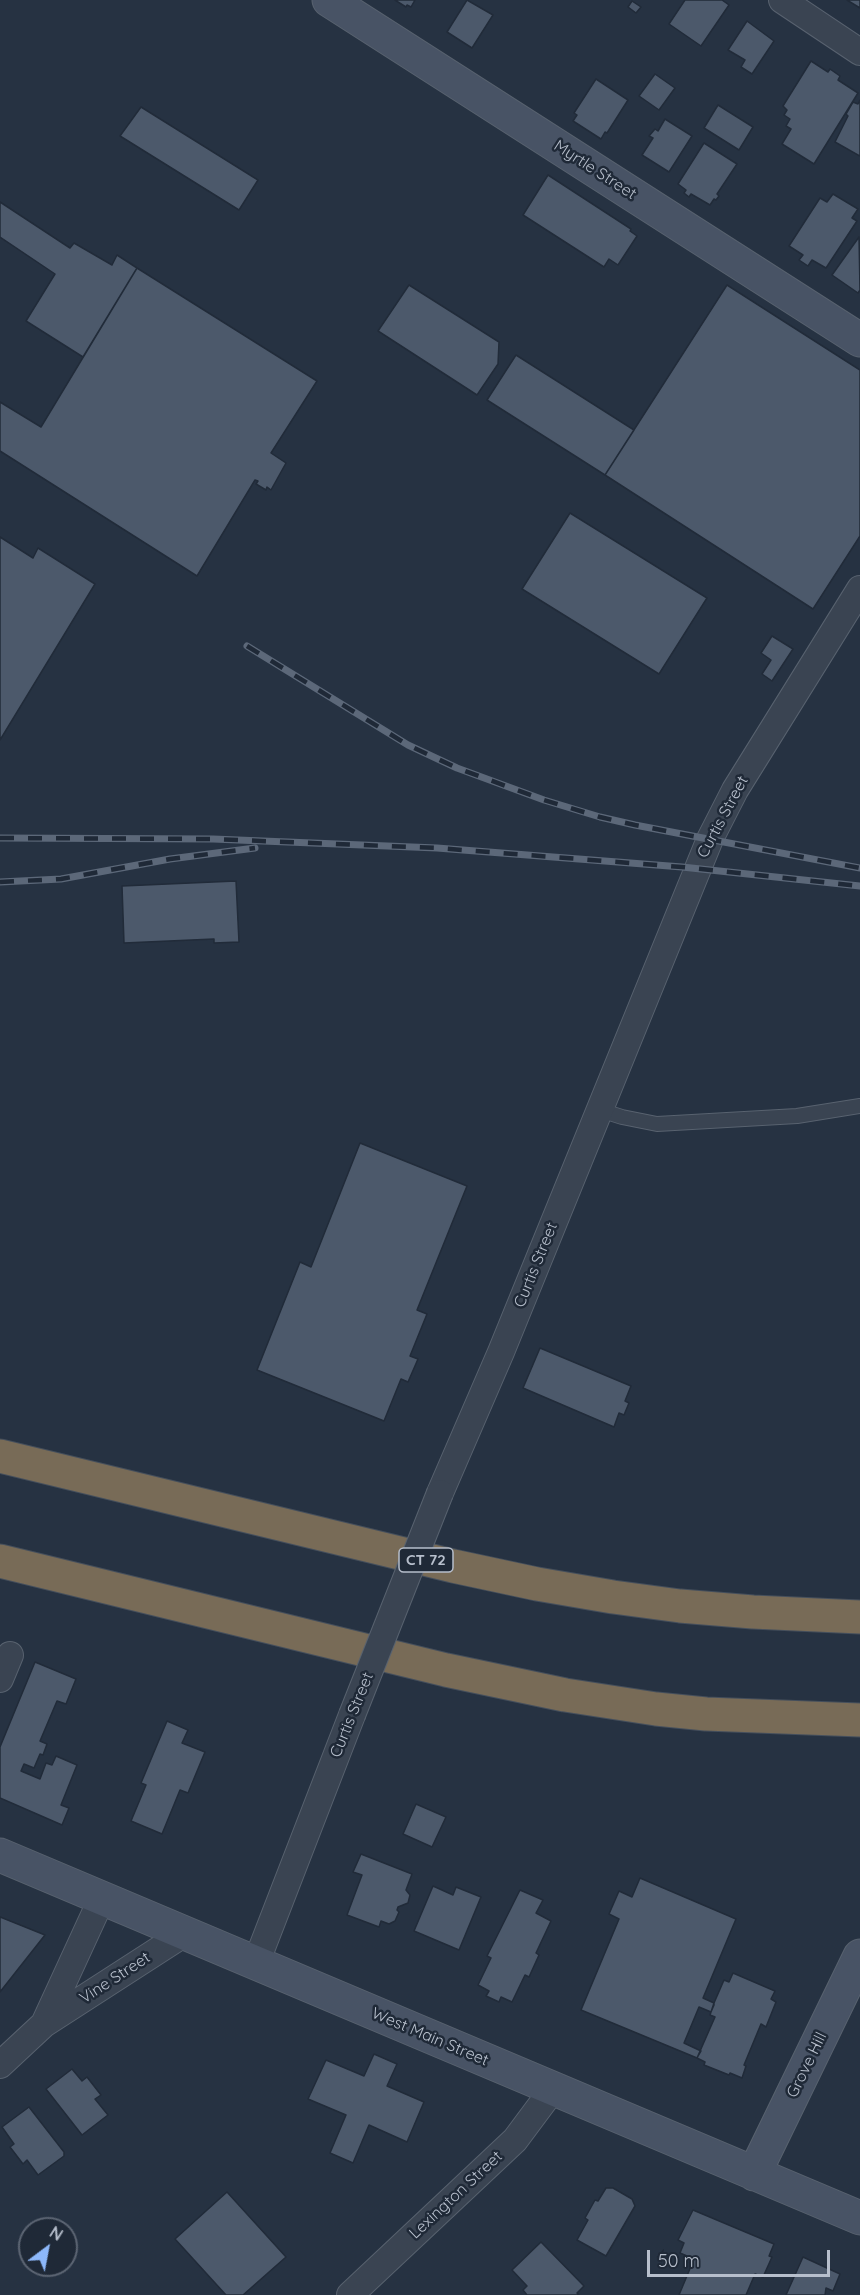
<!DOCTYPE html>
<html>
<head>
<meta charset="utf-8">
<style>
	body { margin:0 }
	#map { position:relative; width:860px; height:2295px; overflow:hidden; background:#263242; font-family:Quicksand,sans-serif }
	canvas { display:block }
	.north { position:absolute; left:18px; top:2217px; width:60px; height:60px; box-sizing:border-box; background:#1f2937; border:2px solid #5c6573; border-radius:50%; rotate:32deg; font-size:16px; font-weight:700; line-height:24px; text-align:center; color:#b7bfcc }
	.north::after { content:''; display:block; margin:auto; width:21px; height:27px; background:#8db8fa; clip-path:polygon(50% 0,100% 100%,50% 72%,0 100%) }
	.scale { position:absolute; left:647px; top:2250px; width:183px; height:27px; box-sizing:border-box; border:3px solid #b7bfcc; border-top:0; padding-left:8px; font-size:18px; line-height:21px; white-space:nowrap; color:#b7bfcc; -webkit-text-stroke:4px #1f2937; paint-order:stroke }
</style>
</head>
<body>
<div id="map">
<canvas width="860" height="2295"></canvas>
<div class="north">N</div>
<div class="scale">50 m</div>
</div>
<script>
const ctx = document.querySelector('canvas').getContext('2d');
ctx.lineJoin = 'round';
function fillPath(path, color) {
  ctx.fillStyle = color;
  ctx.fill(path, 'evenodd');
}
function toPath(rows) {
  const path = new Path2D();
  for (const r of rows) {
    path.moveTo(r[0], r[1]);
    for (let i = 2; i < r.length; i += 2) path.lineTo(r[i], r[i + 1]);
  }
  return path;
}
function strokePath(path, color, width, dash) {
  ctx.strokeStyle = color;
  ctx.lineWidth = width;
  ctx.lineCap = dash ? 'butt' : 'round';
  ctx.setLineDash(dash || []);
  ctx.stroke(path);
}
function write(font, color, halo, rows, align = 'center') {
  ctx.font = font + ' Quicksand,sans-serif';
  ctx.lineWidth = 5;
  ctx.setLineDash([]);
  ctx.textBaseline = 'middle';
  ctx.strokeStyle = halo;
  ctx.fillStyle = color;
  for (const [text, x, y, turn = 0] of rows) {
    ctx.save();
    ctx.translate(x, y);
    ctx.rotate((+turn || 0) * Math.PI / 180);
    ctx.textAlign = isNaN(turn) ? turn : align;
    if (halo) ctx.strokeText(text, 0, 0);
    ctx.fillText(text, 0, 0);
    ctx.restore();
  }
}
const building = toPath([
	[395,0,415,0,411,7,407,5,406,7,395,0],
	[467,0,493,15,472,48,447,32,467,0],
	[685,0,722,0,729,5,701,46,669,24,685,0],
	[847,0,860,0,860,8,847,0],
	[632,1,641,7,636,13,628,7,632,1],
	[747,21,774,41,752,74,741,67,745,60,728,50,747,21],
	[811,61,828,72,830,69,840,76,838,80,858,93,814,164,782,144,791,129,786,126,790,119,784,115,787,110,783,106,811,61],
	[655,74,675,88,659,110,639,96,655,74],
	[596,79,628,100,607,133,605,132,601,139,573,121,577,115,574,113,596,79],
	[860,100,860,156,835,142,848,116,846,114,853,102,858,104,860,100],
	[718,105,753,127,739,150,704,128,718,105],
	[141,107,258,180,239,210,120,136,141,107],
	[665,119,692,136,669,172,642,155,653,138,649,136,655,129,658,131,665,119],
	[704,143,737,164,717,194,719,196,716,200,714,199,710,205,691,194,689,197,684,193,686,190,678,184,704,143],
	[548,175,631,229,630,231,637,236,618,265,609,259,604,267,523,215,548,175],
	[833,194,858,209,852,218,857,221,826,268,812,260,808,266,799,260,803,255,789,246,820,198,827,202,833,194],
	[0,202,70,248,74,243,112,265,117,255,137,268,83,357,26,321,55,274,0,237,0,202],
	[859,237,860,290,858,293,832,275,859,237],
	[137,268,317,381,271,453,286,463,271,490,267,487,266,490,256,484,258,481,255,480,197,576,0,451,0,402,41,427,137,268],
	[409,285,499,342,498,364,477,395,378,331,409,285],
	[727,285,860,370,860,536,813,609,605,475,727,285],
	[516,355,634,430,605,475,487,400,516,355],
	[570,513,707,598,659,674,522,589,570,513],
	[0,537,33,558,38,548,95,584,0,740,0,537],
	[772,636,793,649,772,681,762,674,771,660,761,653,772,636],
	[236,881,239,942,214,943,214,939,124,943,122,886,236,881],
	[360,1143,467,1186,417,1310,427,1314,410,1356,418,1359,408,1382,401,1379,384,1421,257,1370,300,1262,311,1267,360,1143],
	[540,1348,631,1386,625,1401,629,1403,624,1415,619,1413,614,1427,523,1388,540,1348],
	[35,1662,76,1679,66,1704,57,1701,40,1741,47,1744,43,1755,40,1754,34,1768,24,1764,21,1771,40,1779,46,1763,52,1765,56,1756,77,1765,61,1805,69,1808,62,1825,0,1798,0,1747,35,1662],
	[167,1721,188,1730,182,1743,205,1752,188,1793,180,1790,162,1834,131,1821,146,1785,141,1783,167,1721],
	[416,1804,446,1817,432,1847,403,1834,416,1804],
	[361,1854,412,1874,406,1890,410,1895,408,1903,398,1907,397,1910,399,1912,395,1921,389,1924,381,1921,379,1927,347,1915,362,1875,353,1872,361,1854],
	[640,1878,736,1919,703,1998,714,2003,714,2005,711,2012,699,2007,684,2043,701,2051,697,2058,581,2010,619,1919,609,1914,619,1891,632,1897,640,1878],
	[433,1886,453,1895,456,1887,481,1897,459,1950,414,1931,433,1886],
	[520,1890,543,1900,536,1913,551,1921,536,1953,539,1955,529,1977,525,1975,512,2002,501,1997,499,2002,486,1996,489,1991,478,1985,491,1958,487,1956,520,1890],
	[0,1917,45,1935,0,1992,0,1917],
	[733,1973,775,1991,771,1999,776,2002,766,2027,761,2024,744,2065,746,2066,742,2078,730,2073,729,2075,704,2065,705,2062,697,2058,715,2017,710,2015,714,2003,724,1980,729,1982,733,1973],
	[374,2054,397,2064,387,2086,424,2102,407,2142,369,2125,353,2163,330,2153,346,2115,308,2099,326,2060,364,2076,374,2054],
	[72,2069,82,2081,87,2077,101,2095,95,2099,108,2115,82,2135,46,2089,72,2069],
	[29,2107,64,2152,64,2156,38,2175,27,2160,23,2164,10,2147,14,2144,2,2127,29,2107],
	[606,2188,613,2188,632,2199,635,2206,606,2256,577,2240,588,2220,585,2218,595,2200,598,2201,606,2188],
	[227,2192,286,2257,243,2295,226,2295,175,2239,227,2192],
	[693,2210,774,2244,769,2256,772,2257,763,2277,755,2274,746,2295,679,2295,694,2259,680,2253,684,2243,678,2240,693,2210],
	[541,2242,584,2286,577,2293,579,2295,527,2295,523,2290,527,2286,512,2270,541,2242],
	[803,2257,840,2274,833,2291,826,2288,825,2295,786,2295,803,2257]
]);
fillPath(building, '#4c596b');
strokePath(building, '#212b39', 1.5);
const lane = toPath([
	[600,1110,622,1117,657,1124,797,1116,860,1106]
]);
const street = toPath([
	[782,0,860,52],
	[440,1493,501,1352,710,839,735,790,860,589],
	[0,1679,10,1655],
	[102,1898,44,2024,185,1933],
	[256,1963,352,1715],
	[0,2065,44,2024],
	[350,2295,515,2140,553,2089]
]);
const secondary = toPath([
	[329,0,860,340],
	[0,1855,860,2218],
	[754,2174,860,1956]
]);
const highway = toPath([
	[0,1456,453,1566,537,1584,613,1597,680,1606,753,1612,860,1617],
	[0,1561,446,1670,565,1695,656,1709,706,1714,860,1720]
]);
strokePath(lane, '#58626f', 16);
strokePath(street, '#58626f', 28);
strokePath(secondary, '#58626f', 35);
strokePath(highway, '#454f5c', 35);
strokePath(lane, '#3a4452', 14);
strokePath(street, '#3a4452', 26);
strokePath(secondary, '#485365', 33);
strokePath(highway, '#786b57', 33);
const rail = toPath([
	[247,646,408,745,457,768,544,800,600,817,635,825,860,868],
	[0,838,213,839,437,848,682,867,860,886],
	[0,882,61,879,170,859,255,848]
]);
strokePath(rail, '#5c6879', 7);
strokePath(rail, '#1f2937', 4.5, [14]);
const streetBridge = toPath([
	[352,1715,440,1493]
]);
strokePath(streetBridge, '#58626f', 28, []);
strokePath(streetBridge, '#3a4452', 26);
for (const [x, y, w] of [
	[426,1560,54]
]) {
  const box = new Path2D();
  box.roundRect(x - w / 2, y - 12, w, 24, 4.5);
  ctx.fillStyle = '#1f2937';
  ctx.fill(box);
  strokePath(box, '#b7bfcc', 1.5);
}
write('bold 15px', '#b7bfcc', null, [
	["CT 72",426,1560]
]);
write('16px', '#b7bfcc', '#1f2937', [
	["Myrtle Street",595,170,33],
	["Curtis Street",723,817,-62],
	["Curtis Street",536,1265,-68],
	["Curtis Street",352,1715,-68],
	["Vine Street",115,1978,-33],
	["West Main Street",430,2037,23],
	["Grove Hill",807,2065,-64],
	["Lexington Street",456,2195,-43]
]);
</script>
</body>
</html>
